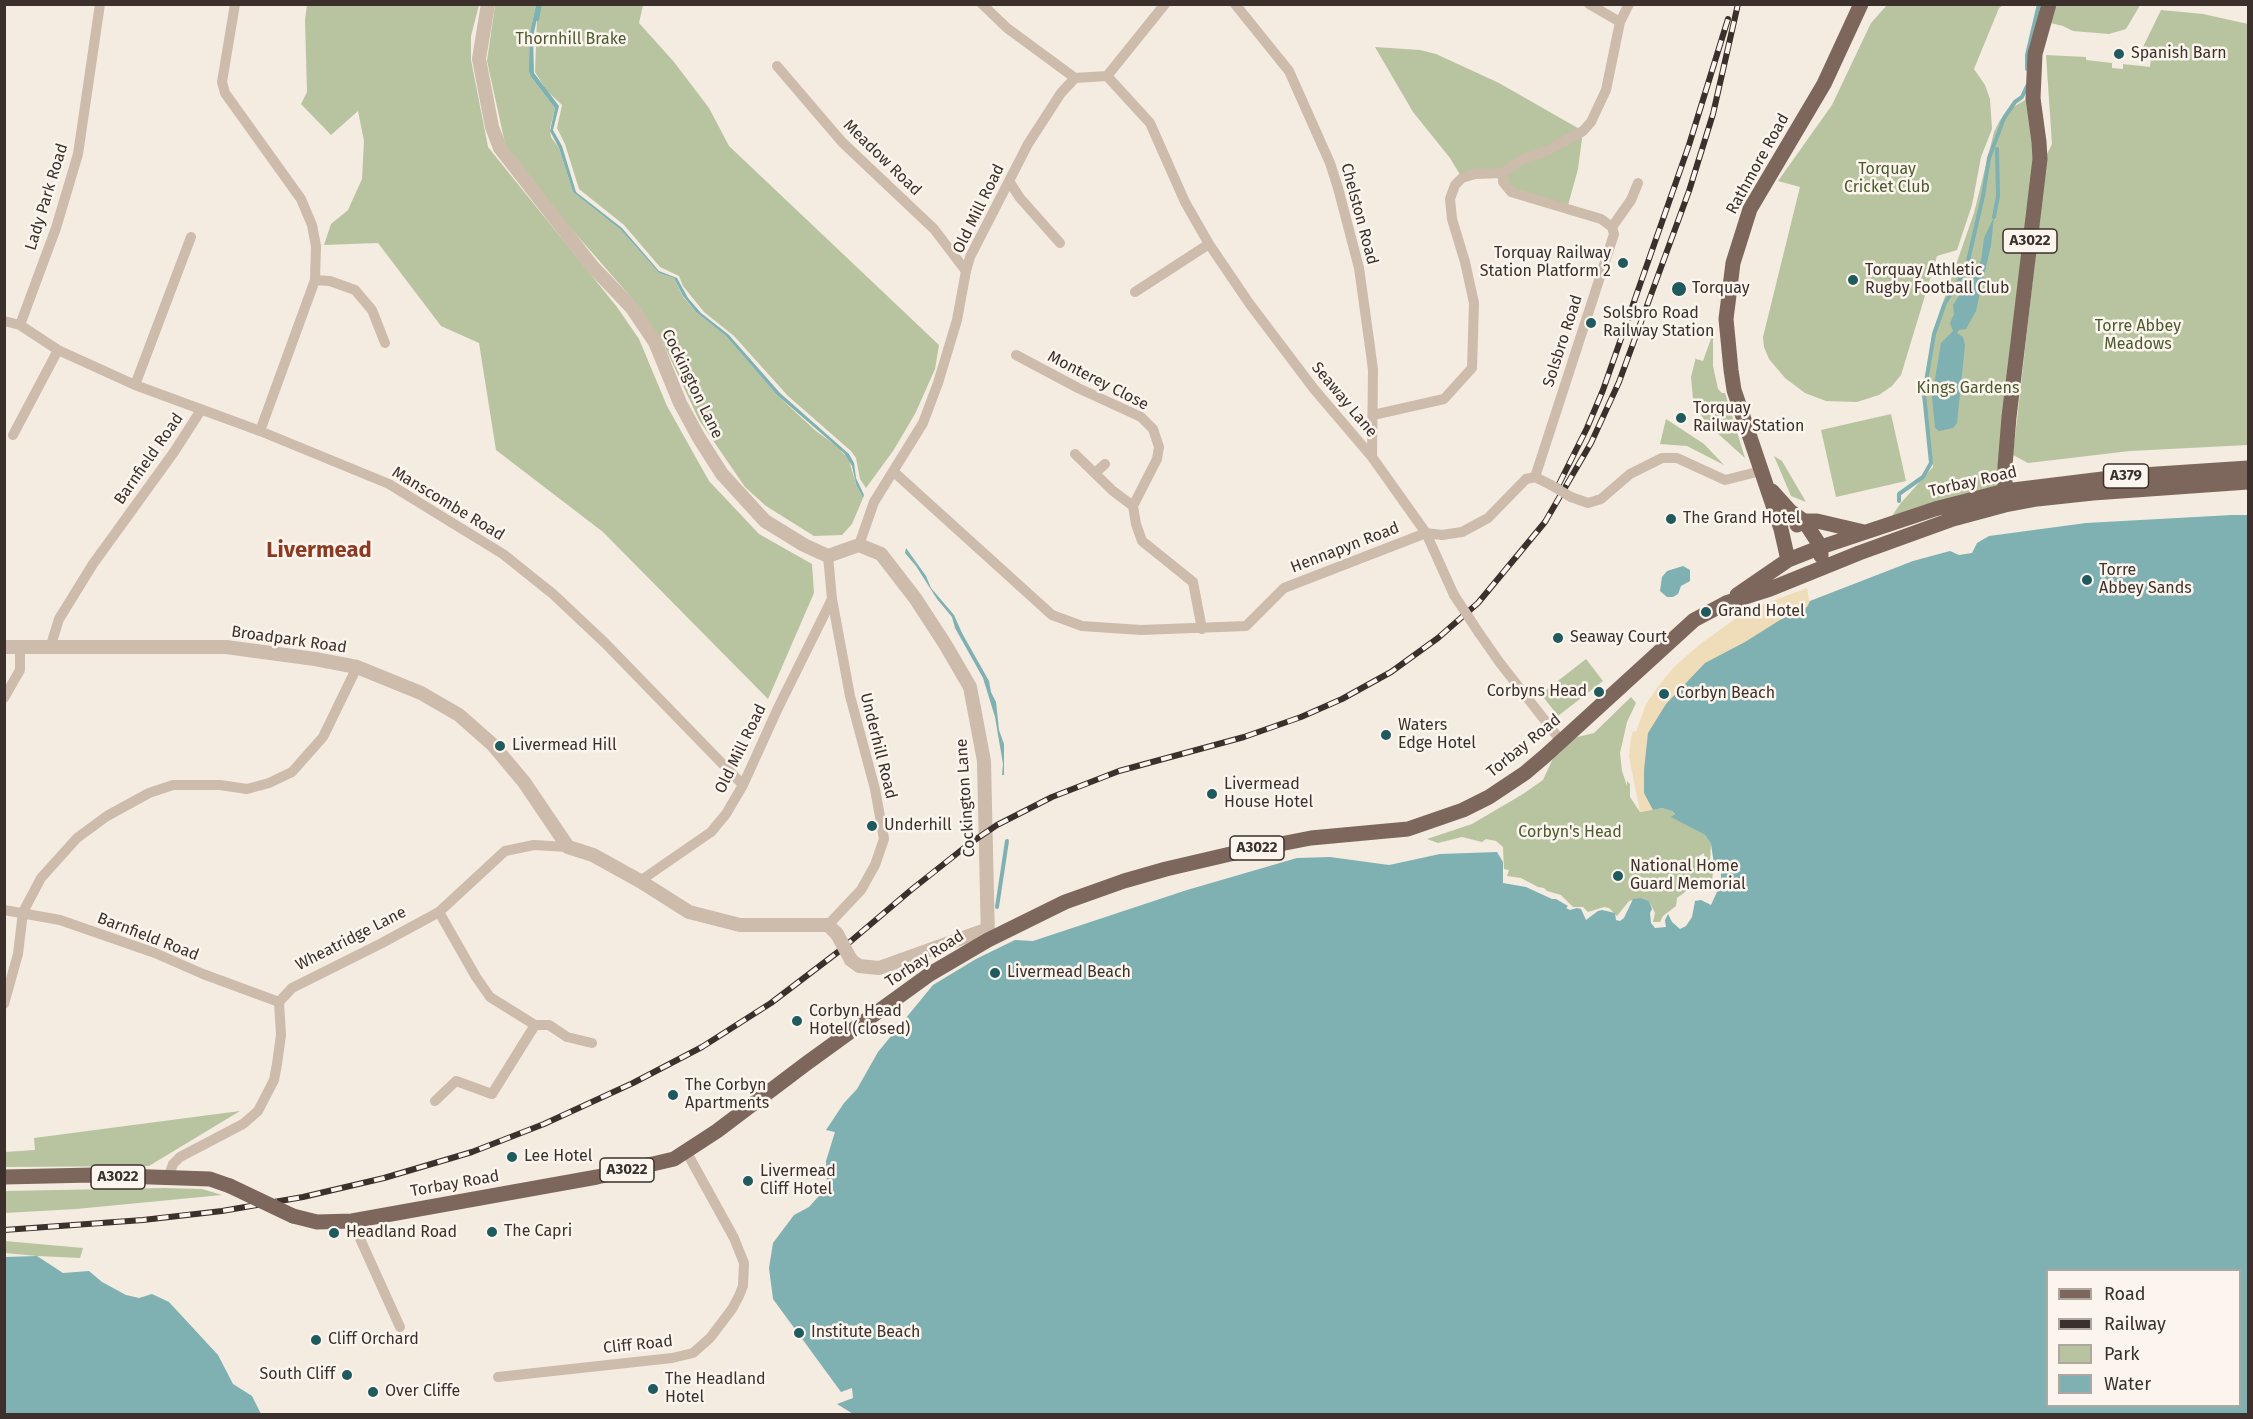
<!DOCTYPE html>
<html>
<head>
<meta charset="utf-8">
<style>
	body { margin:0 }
	#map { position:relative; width:2253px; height:1419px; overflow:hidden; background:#f4ebe1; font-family:"Fira Sans",sans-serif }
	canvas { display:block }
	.frame { position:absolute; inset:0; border:6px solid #3b302b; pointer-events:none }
	.legend { position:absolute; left:2046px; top:1269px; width:195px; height:138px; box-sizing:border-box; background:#fbf5ee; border:2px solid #aea6a0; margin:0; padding:8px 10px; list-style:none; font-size:18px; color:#3b302b }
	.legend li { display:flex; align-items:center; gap:12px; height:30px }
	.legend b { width:30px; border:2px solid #aea6a0 }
</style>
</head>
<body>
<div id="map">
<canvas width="2253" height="1419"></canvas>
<div class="frame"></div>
<ul class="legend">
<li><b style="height:8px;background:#7d675c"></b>Road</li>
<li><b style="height:8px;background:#3b302b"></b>Railway</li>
<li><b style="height:16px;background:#b8c4a0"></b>Park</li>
<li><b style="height:16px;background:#7fb0b2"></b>Water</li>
</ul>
</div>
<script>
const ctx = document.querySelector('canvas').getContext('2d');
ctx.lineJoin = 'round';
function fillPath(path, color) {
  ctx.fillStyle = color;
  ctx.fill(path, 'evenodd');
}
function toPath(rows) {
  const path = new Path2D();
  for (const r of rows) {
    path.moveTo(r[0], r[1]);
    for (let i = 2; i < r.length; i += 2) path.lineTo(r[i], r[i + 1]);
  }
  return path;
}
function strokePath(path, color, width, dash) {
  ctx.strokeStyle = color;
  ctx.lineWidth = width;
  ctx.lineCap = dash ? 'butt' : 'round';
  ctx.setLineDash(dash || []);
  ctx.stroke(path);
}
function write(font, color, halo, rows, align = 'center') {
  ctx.font = font + ' "Fira Sans",sans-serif';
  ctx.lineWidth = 5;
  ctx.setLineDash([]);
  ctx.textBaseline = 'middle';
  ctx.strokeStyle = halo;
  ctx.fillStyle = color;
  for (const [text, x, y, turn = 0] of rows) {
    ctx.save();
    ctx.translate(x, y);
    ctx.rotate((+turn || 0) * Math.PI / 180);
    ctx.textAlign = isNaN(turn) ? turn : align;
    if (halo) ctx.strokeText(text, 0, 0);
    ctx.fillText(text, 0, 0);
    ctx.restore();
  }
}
fillPath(toPath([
	[307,5,479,5,471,36,471,60,488,147,617,307,639,339,667,406,709,481,759,534,812,564,814,593,768,699,603,532,496,450,479,343,441,326,378,243,324,245,331,224,348,210,362,179,364,141,358,111,331,135,301,104,307,92,305,20],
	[495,5,536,5,530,32,531,77,555,108,550,128,551,137,559,148,573,192,621,230,659,273,674,278,683,297,696,312,726,336,777,395,816,431,838,447,849,460,856,484,863,498,852,524,842,535,814,536,766,506,745,487,699,420,663,343,636,303,568,225,506,148,487,61],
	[540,5,643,5,639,23,674,62,709,108,729,146,939,345,935,369,915,414,893,451,866,488,860,479,856,458,851,451,788,396,734,336,704,312,683,286,679,276,660,267,624,225,579,189,565,144,557,128,562,105,547,91,535,72,537,19],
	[1887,5,2003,5,1999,8,1974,69,1985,85,1990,99,1992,129,1981,157,1972,205,1957,250,1937,256,1901,375,1892,386,1879,395,1857,402,1826,401,1805,393,1785,378,1769,359,1764,347,1763,337,1800,187,1778,181,1832,105,1871,23],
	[2049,5,2139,5,2139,7,2126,29,2109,34,2073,31,2063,26,2042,21],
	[2161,10,2203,14,2248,24,2248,445,2130,451,2028,463,2013,455,2047,154,2052,144,2046,55,2086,57,2086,60,2112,63,2112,68,2123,69,2123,64,2150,67,2152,51,2142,49],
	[1375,47,1420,50,1436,54,1499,83,1583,131,1578,169,1567,209,1511,192,1503,173,1462,178,1450,158,1413,112],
	[2033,95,2039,142,2005,491,1886,525,1900,504,1933,467,1922,394,1933,331,1974,213,1994,132,2000,120,2010,109],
	[1713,333,1713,366,1718,389,1722,393,1725,393,1745,458,1705,422,1693,399,1691,377,1696,357,1696,359,1703,361],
	[1891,414,1906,481,1836,497,1821,430],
	[1666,419,1704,444,1724,465,1687,446,1660,444],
	[1774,456,1782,461,1806,502,1791,496],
	[1586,659,1603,681,1558,716,1541,694],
	[1631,697,1636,703,1627,722,1620,753,1622,771,1627,786,1627,781,1630,784,1630,797,1640,812,1662,808,1672,811,1675,814,1672,817,1705,835,1711,844,1710,860,1705,862,1704,853,1699,856,1702,866,1711,867,1713,872,1712,880,1705,883,1699,880,1693,882,1689,889,1677,898,1676,906,1663,916,1660,922,1653,922,1655,913,1649,901,1641,898,1629,901,1617,916,1609,908,1604,907,1588,912,1583,907,1573,907,1561,895,1547,891,1544,888,1538,887,1521,878,1507,876,1509,870,1504,869,1503,847,1496,841,1486,839,1482,842,1462,837,1438,843,1427,839,1472,824,1523,794,1543,780,1561,741,1594,733],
	[240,1111,149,1166,5,1167,5,1152,35,1150,34,1138],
	[164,1188,202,1189,222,1195,76,1209,5,1213,5,1191],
	[5,1241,83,1248,80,1258,37,1256,5,1253]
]), '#b8c4a0');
fillPath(toPath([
	[1807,588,1809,601,1841,589,1657,809,1640,812,1629,756,1631,739,1633,731,1636,732,1646,704,1660,684,1674,667,1699,645,1735,619,1764,604]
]), '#efdcb8');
fillPath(toPath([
	[536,5,540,5,533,37,534,73,559,106,553,130,562,146,576,192,622,228,659,271,677,278,688,298,701,313,729,335,780,393,849,454,854,463,856,478,864,495,863,498,856,484,852,466,844,453,777,395,726,336,696,312,683,296,674,278,659,273,621,230,573,192,559,148,550,131,555,108,531,77,529,71,530,32],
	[1994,217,1991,245,1976,311,1966,329,1959,330,1957,333,1963,337,1965,345,1957,423,1953,428,1939,431,1935,428,1932,397,1941,343,1953,331,1950,323,1954,314,1953,305,1981,261,1984,238],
	[2232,515,2248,515,2248,1414,853,1414,837,1404,853,1398,852,1388,841,1392,773,1299,769,1268,773,1243,794,1215,809,1207,827,1187,826,1161,835,1132,826,1130,844,1103,857,1089,878,1052,933,985,976,959,1015,940,1033,941,1187,890,1297,858,1330,857,1389,865,1440,854,1497,852,1503,862,1503,883,1526,887,1552,899,1556,899,1568,906,1566,908,1570,910,1577,908,1581,909,1586,920,1598,911,1602,910,1615,913,1616,920,1620,921,1624,918,1633,899,1641,898,1649,901,1652,909,1650,913,1651,923,1655,928,1666,927,1665,920,1668,914,1672,922,1680,929,1686,926,1692,917,1695,901,1701,900,1711,905,1721,883,1721,871,1714,864,1711,844,1705,835,1671,817,1675,814,1672,811,1662,808,1653,810,1644,793,1644,770,1648,733,1666,704,1705,663,1745,642,1780,620,1807,607,1810,601,1913,561,1950,551,1959,555,1972,553,1977,543,1989,536,2086,523],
	[2048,1270,2240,1270,2240,1406,2048,1406],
	[906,548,926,576,931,588,954,615,962,633,989,681,991,692,996,702,999,730,1004,744,1004,775,1002,775,1003,764,995,717,983,678,955,628,952,617,937,599,916,566,905,553],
	[1683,566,1690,570,1690,581,1681,586,1678,594,1673,597,1667,597,1660,591,1662,577,1667,571],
	[37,1256,63,1273,89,1271,102,1282,126,1295,139,1298,152,1294,169,1302,218,1355,233,1384,252,1396,261,1414,5,1414,5,1257]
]), '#7fb0b2');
strokePath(toPath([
	[537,19,540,4],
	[2027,69,2027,55,2039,4],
	[1994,217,1998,196,1997,149],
	[1899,501,1899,494,1923,477,1931,463,1924,394,1934,334,1945,303,1959,281,1968,261,1983,196,1989,158,2004,118,2015,102,2022,97,2027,86],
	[997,907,1007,841]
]), '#7fb0b2', 4);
strokePath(toPath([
	[235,4,222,82,225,93,301,199,312,225,316,246,315,280,260,431],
	[982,4,1007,28,1075,78],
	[1235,4,1289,71,1330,163,1338,188,1359,268,1370,347,1373,370,1372,457],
	[1589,4,1620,22],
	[777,66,842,142,934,229,966,271],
	[1107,76,1150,123,1185,202,1209,244,1249,303,1314,389,1372,457,1426,533,1454,595],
	[1503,173,1503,182,1511,192,1601,219,1612,227,1614,234,1535,477],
	[1503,173,1517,162,1548,150,1583,131,1591,122,1606,90,1620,22,1629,4],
	[1009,181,1020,198,1060,243],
	[1612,227,1631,200,1638,183],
	[315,280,330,281,355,290,372,310,385,343],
	[1135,292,1209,244],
	[4,321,20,325,58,350,135,385,260,431,389,484,454,524,503,554,553,594,605,643,743,785],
	[20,325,56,228,78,154,100,4],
	[1016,355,1078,388,1141,417,1153,429,1159,447,1157,459,1133,506,1136,524,1142,541,1193,582,1202,629],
	[135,385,191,237],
	[1373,415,1444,399,1472,368,1474,303,1465,262,1452,219,1450,199,1455,185,1462,178,1475,174,1503,173],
	[13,435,58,350],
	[1075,454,1113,491,1133,506],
	[894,472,1052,615,1082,626,1141,630,1246,626,1284,588,1426,533,1442,535,1462,532,1488,518,1526,479,1535,477,1551,485],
	[1095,473,1105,464],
	[1571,497,1588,503,1601,499,1630,474,1662,458,1677,458,1725,480,1761,471],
	[859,545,874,502,923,423,938,383,957,320,966,271,970,257,1028,144,1061,93,1075,78,1107,76,1165,4],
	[828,556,832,599,850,696,875,789,884,839,875,865,861,890,828,925],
	[1479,633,1500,663,1561,741],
	[50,648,59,619,93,564,174,452,201,410],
	[4,698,20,670,20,649],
	[640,881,711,832,726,814,743,785,778,708,832,599],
	[4,910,60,920,155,953,203,974,279,1002],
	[439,912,476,977,490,997,535,1025,549,1025,567,1037,592,1043],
	[4,1004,18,954,23,912,41,878,77,838,107,816,149,793,173,785,220,785,247,789,269,783,292,772,323,737,357,667],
	[435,1101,456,1081,492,1094,535,1025],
	[168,1178,173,1164,180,1157,243,1124,258,1111,274,1080,277,1064,281,1035,279,1002,292,988,382,943,439,912,505,851,534,845,568,847],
	[352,1221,400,1327],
	[498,1377,672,1358,693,1353,710,1338,732,1309,739,1296,743,1286,744,1263,734,1238,686,1151]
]), '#cdbbac', 10);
strokePath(toPath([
	[488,4,479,59,492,127,500,148,592,266,632,308,655,342,680,403,699,438,722,474,765,521,804,545,828,556,859,545,881,554,915,598,945,644,970,687,984,761,988,940],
	[4,647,226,647,315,659,357,667,421,693,459,715,493,745,524,782,568,847,593,855,640,881,689,912,740,925,828,925,837,934],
	[851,960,859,966,879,968,988,929]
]), '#cdbbac', 14);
strokePath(toPath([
	[1772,491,1790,511,1804,521,1821,547,1821,556],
	[2005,499,2005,466,2009,417,2040,159,2039,142,2033,98,2035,54,2049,4],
	[1797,525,1804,521,1817,521,1864,532],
	[1788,560,1781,529,1734,390,1731,370,1726,319,1733,263,1750,209,1824,84,1861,4],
	[1737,595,1788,560,1821,547,1935,509,2005,491,2127,476,2248,468],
	[4,1177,93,1175,210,1179,230,1186],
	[293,1216,317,1222,352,1221,597,1177,674,1159,717,1131,807,1063,930,974,988,940,1065,902,1124,881,1166,869,1239,852,1311,838,1408,829,1463,810,1489,797,1525,773,1545,756,1694,620,1726,603,1770,589,1859,553,1953,519,2005,505,2037,499,2093,493,2248,482]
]), '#7d675c', 15);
const rail = toPath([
	[1559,484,1587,428,1603,390,1689,145,1728,19],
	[4,1230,143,1220,222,1211,303,1197,384,1178,472,1152,544,1124,633,1083,702,1047,771,1003,838,952,911,890,969,844,997,825,1052,797,1119,771,1244,737,1301,717,1342,699,1391,672,1438,638,1478,603,1545,522,1591,443,1619,382,1689,191,1713,114,1738,4]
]);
strokePath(rail, '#3b302b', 6);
strokePath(rail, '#fbf5ee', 4, [11]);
strokePath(toPath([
	[1551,485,1571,497],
	[1454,595,1479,633]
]), '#cdbbac', 10);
strokePath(toPath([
	[837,934,851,960]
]), '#cdbbac', 14);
strokePath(toPath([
	[230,1186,293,1216]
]), '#7d675c', 15);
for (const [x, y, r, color] of [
	[2119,54,6,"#1f5a5e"],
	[1623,263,6,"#1f5a5e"],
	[1853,280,6,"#1f5a5e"],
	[1679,289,8,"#1f5a5e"],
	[1591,323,6,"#1f5a5e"],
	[1681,418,6,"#1f5a5e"],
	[1671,519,6,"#1f5a5e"],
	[2087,580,6,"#1f5a5e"],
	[1706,612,6,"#1f5a5e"],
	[1558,638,6,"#1f5a5e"],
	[1599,692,6,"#1f5a5e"],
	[1664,694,6,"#1f5a5e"],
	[1386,735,6,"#1f5a5e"],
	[500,746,6,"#1f5a5e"],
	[1212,794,6,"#1f5a5e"],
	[872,826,6,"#1f5a5e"],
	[1618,876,6,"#1f5a5e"],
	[995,973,6,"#1f5a5e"],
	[797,1021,6,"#1f5a5e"],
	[673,1095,6,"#1f5a5e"],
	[512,1157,6,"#1f5a5e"],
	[748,1181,6,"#1f5a5e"],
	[492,1232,6,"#1f5a5e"],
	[334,1233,6,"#1f5a5e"],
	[799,1333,6,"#1f5a5e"],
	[316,1340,6,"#1f5a5e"],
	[347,1375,6,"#1f5a5e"],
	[653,1389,6,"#1f5a5e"],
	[373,1392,6,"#1f5a5e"]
]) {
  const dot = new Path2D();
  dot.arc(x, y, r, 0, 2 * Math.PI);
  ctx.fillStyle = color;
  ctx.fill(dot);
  strokePath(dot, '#fbf5ee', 2);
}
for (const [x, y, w] of [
	[2030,241,54],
	[2126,476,45],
	[1257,848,54],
	[627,1170,54],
	[118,1177,54]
]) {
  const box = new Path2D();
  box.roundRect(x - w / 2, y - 12, w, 24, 4.5);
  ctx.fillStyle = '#fbf5ee';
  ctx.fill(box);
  strokePath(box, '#3b302b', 1.5);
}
write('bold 15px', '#3b302b', null, [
	["A3022",2030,241],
	["A379",2126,476],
	["A3022",1257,848],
	["A3022",627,1170],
	["A3022",118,1177]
]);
write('16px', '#4a5a2e', '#fbf5ee', [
	["Thornhill Brake",571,40],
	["Torquay",1887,170],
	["Cricket Club",1887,188],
	["Torre Abbey",2138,327],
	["Meadows",2138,345],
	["Kings Gardens",1968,389],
	["Corbyn's Head",1570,833]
]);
write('16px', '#3b302b', '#fbf5ee', [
	["Spanish Barn",2131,54],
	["Torquay Railway",1611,254,"right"],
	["Station Platform 2",1611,272,"right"],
	["Torquay Athletic",1865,271],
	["Rugby Football Club",1865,289],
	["Torquay",1692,289],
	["Solsbro Road",1603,314],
	["Railway Station",1603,332],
	["Torquay",1693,409],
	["Railway Station",1693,427],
	["The Grand Hotel",1683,519],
	["Torre",2099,571],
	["Abbey Sands",2099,589],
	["Grand Hotel",1718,612],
	["Seaway Court",1570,638],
	["Corbyns Head",1587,692,"right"],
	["Corbyn Beach",1676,694],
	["Waters",1398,726],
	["Edge Hotel",1398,744],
	["Livermead Hill",512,746],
	["Livermead",1224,785],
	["House Hotel",1224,803],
	["Underhill",884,826],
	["National Home",1630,867],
	["Guard Memorial",1630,885],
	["Livermead Beach",1007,973],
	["Corbyn Head",809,1012],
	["Hotel (closed)",809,1030],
	["The Corbyn",685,1086],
	["Apartments",685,1104],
	["Lee Hotel",524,1157],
	["Livermead",760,1172],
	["Cliff Hotel",760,1190],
	["The Capri",504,1232],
	["Headland Road",346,1233],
	["Institute Beach",811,1333],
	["Cliff Orchard",328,1340],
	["South Cliff",335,1375,"right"],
	["The Headland",665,1380],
	["Hotel",665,1398],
	["Over Cliffe",385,1392]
], 'left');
write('16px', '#3b302b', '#fbf5ee', [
	["Meadow Road",882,158,44],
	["Rathmore Road",1758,164,-61],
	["Lady Park Road",47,197,-73],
	["Old Mill Road",979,209,-64],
	["Chelston Road",1359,214,75],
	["Solsbro Road",1563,341,-72],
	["Monterey Close",1098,381,27],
	["Cockington Lane",692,384,64],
	["Seaway Lane",1344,400,50],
	["Barnfield Road",149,459,-55],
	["Torbay Road",1973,482,-13],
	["Manscombe Road",448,504,31],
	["Hennapyn Road",1345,548,-21],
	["Broadpark Road",289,640,8],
	["Underhill Road",878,746,76],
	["Torbay Road",1524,746,-39],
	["Old Mill Road",741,749,-64],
	["Cockington Lane",966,798,-94],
	["Barnfield Road",148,937,21],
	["Wheatridge Lane",351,939,-27],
	["Torbay Road",925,959,-33],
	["Torbay Road",455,1184,-10],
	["Cliff Road",638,1345,-6]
]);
write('bold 22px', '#8c3b22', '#fbf5ee', [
	["Livermead",319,551]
]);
</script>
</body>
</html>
